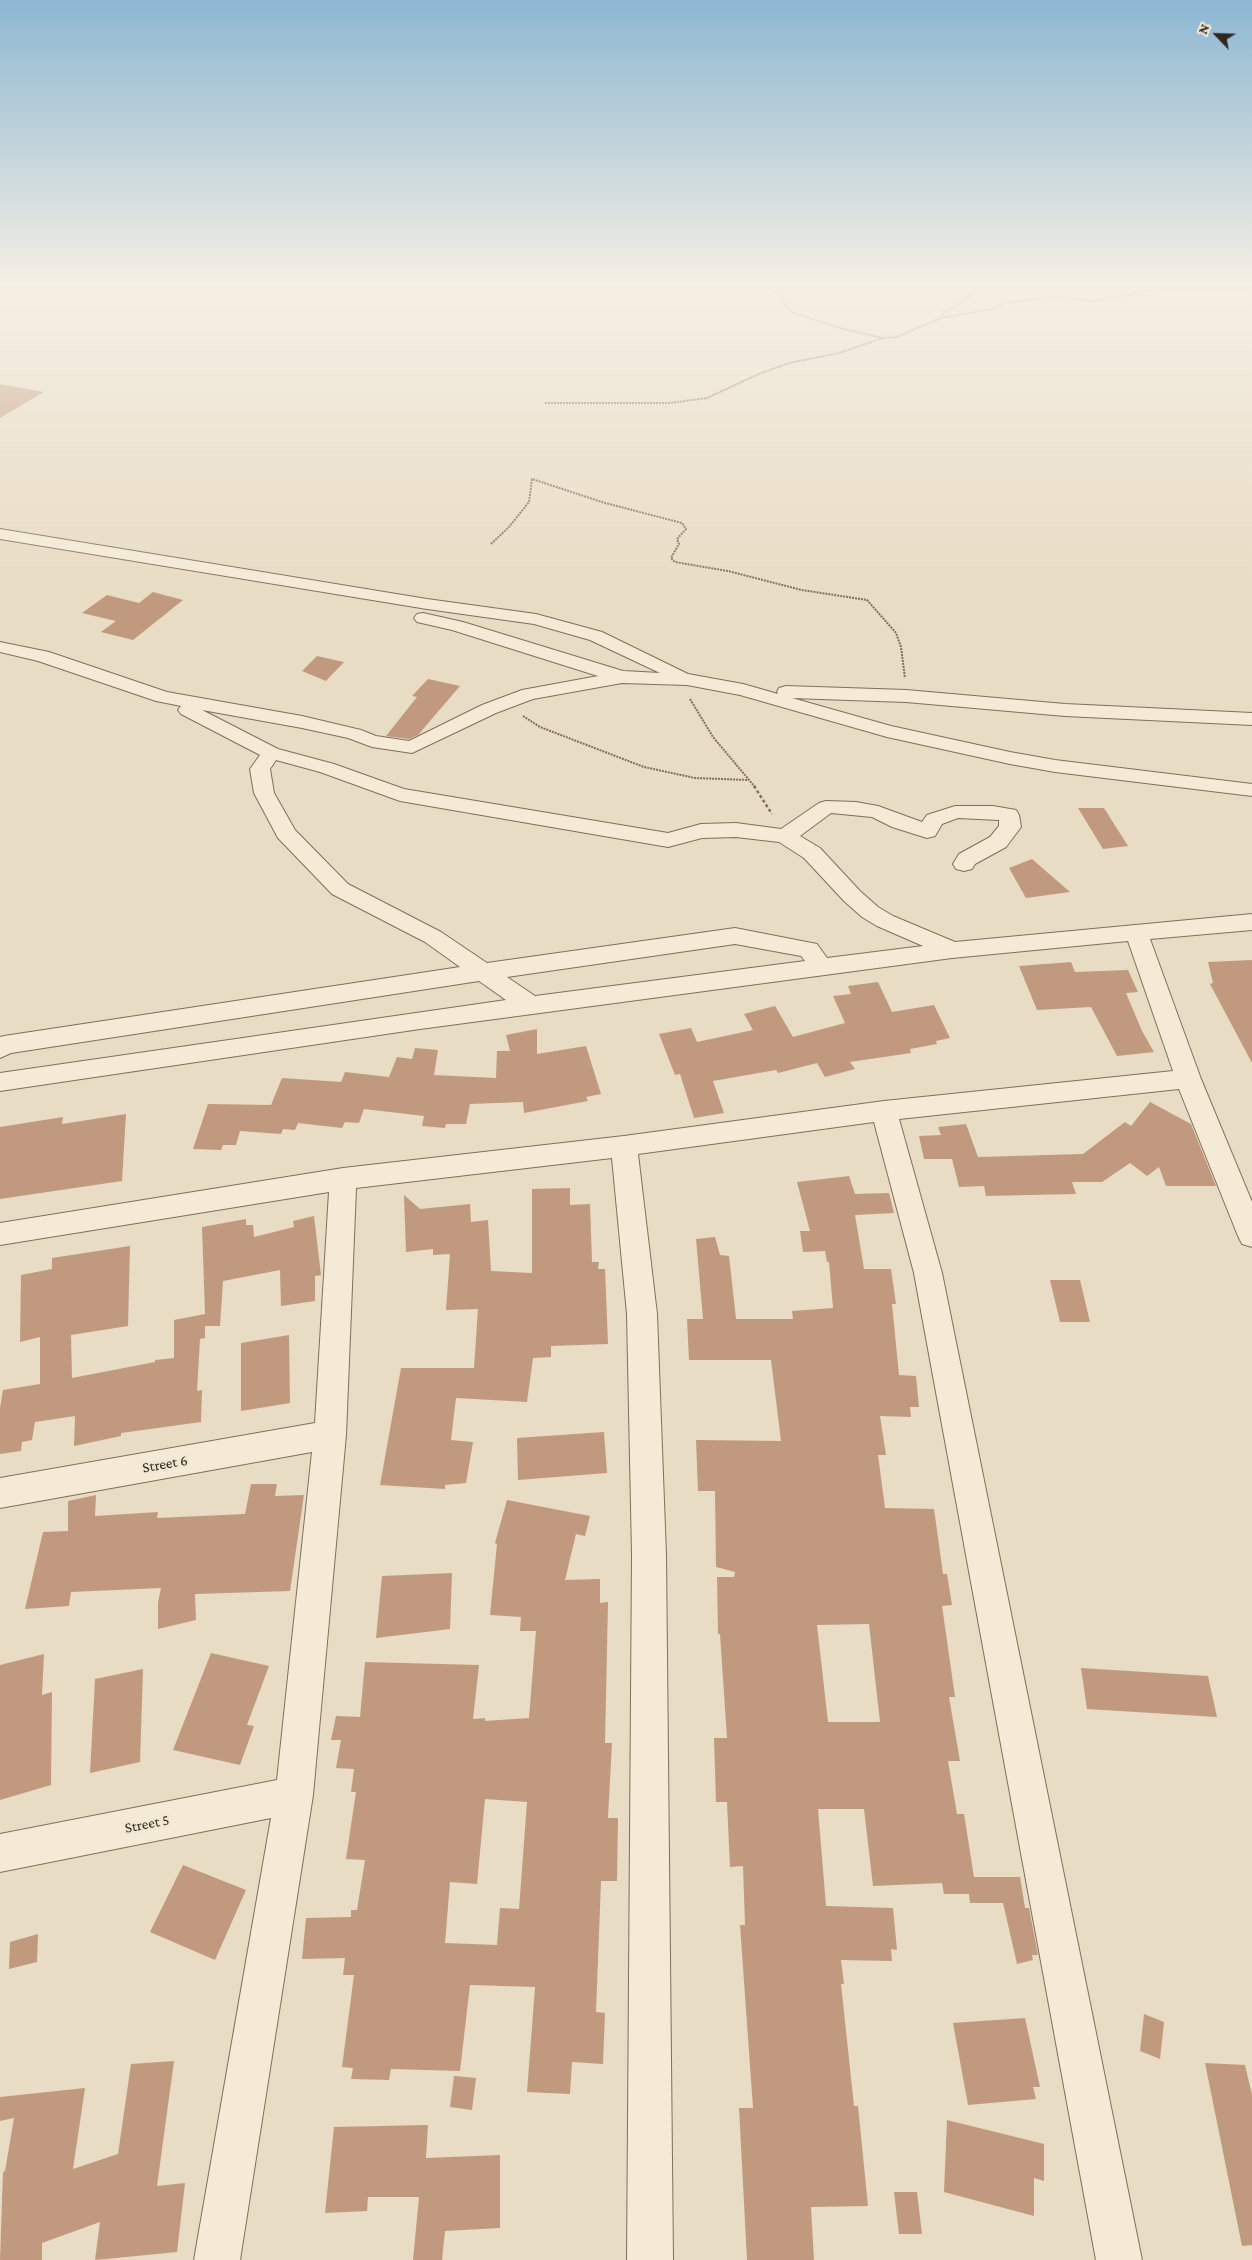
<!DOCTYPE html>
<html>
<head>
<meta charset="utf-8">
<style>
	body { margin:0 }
	#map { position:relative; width:1252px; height:2260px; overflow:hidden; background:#e8dcc4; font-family:"Crimson Pro",serif }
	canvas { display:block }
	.north { position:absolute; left:1192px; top:10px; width:50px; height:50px; -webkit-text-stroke:4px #f0e7d2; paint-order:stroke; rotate:294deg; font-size:14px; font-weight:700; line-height:20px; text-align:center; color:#32271f }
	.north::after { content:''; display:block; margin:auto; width:18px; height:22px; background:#32271f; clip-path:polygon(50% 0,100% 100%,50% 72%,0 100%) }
</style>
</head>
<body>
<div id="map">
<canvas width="1252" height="2260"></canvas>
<div class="north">N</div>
</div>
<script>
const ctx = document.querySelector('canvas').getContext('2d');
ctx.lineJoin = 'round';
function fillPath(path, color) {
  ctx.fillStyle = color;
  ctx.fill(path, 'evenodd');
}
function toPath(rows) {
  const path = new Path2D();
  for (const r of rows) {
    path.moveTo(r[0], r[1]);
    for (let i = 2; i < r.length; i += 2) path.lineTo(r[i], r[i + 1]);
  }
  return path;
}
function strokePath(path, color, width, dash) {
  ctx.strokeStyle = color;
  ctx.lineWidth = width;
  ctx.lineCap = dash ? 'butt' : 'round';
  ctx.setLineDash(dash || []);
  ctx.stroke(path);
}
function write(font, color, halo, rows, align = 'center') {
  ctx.font = font + ' "Crimson Pro",serif';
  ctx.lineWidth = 5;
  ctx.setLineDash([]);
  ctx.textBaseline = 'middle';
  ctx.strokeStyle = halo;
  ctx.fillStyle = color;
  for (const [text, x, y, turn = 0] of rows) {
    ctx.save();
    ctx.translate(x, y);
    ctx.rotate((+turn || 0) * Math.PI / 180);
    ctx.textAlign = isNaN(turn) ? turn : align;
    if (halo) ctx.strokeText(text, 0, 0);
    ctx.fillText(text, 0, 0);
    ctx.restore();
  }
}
fillPath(toPath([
	[0,384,44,392,0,418],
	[153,592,183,600,133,640,101,632,116,621,82,613,107,595,139,603],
	[317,656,344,662,326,681,302,671],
	[428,679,460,686,418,735,409,739,386,736,417,697,412,696],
	[1078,808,1104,808,1128,846,1103,849],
	[1032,859,1070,892,1026,898,1009,868],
	[1252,960,1252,1063,1210,984,1213,983,1208,962],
	[1071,962,1075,972,1128,970,1138,992,1126,993,1142,1031,1154,1052,1117,1056,1091,1007,1037,1010,1019,966],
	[878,982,892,1012,934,1005,950,1038,936,1041,937,1044,910,1049,911,1053,850,1062,855,1069,825,1077,817,1063,778,1073,776,1070,713,1081,724,1113,694,1118,680,1074,675,1075,659,1034,691,1028,697,1042,753,1030,744,1014,775,1006,793,1037,845,1023,833,996,851,994,848,986],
	[537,1029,537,1054,586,1046,601,1094,586,1097,588,1101,524,1113,523,1102,470,1104,466,1124,446,1124,445,1128,422,1126,424,1116,364,1109,359,1123,345,1122,342,1128,298,1123,295,1130,283,1129,281,1134,240,1131,236,1145,223,1145,221,1150,193,1149,208,1104,271,1105,282,1078,341,1082,345,1072,389,1077,397,1057,412,1059,415,1048,438,1050,434,1075,496,1078,497,1051,510,1051,506,1035],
	[1150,1102,1191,1124,1216,1186,1166,1186,1159,1167,1147,1176,1130,1163,1102,1182,1072,1182,1076,1194,986,1196,984,1186,959,1187,952,1159,924,1159,919,1136,941,1135,938,1127,966,1124,978,1157,1083,1154,1125,1122,1131,1126],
	[126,1114,122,1181,0,1199,0,1127,63,1117,62,1124],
	[849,1176,855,1194,889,1193,894,1213,855,1215,864,1269,891,1269,896,1304,892,1304,899,1375,916,1376,919,1407,910,1407,911,1417,880,1416,886,1455,878,1455,885,1508,934,1509,943,1574,947,1574,952,1605,942,1606,955,1697,949,1697,960,1761,948,1761,957,1814,964,1814,974,1877,1020,1877,1025,1908,1029,1908,1038,1955,1032,1955,1033,1960,1017,1964,1003,1903,970,1903,969,1894,944,1894,942,1883,873,1886,864,1809,818,1809,826,1906,893,1908,897,1950,891,1949,892,1961,841,1960,844,1984,841,1984,854,2106,858,2106,868,2206,811,2207,814,2260,747,2260,739,2108,753,2108,740,1925,745,1925,743,1866,730,1867,727,1802,716,1802,714,1738,727,1738,720,1634,718,1634,717,1577,734,1577,735,1572,716,1567,715,1491,698,1491,696,1440,781,1441,771,1360,689,1360,687,1319,703,1319,696,1239,715,1237,720,1255,729,1256,736,1319,793,1319,792,1311,833,1308,829,1262,827,1262,825,1251,803,1252,800,1231,810,1231,797,1182],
	[869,1624,880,1722,828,1722,817,1625],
	[570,1188,570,1205,590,1204,592,1262,599,1262,598,1269,605,1269,608,1344,551,1346,551,1357,533,1358,527,1402,456,1398,451,1440,473,1442,466,1483,445,1485,445,1489,380,1485,401,1368,474,1368,478,1309,446,1310,450,1254,433,1255,433,1249,406,1252,404,1195,420,1209,470,1204,471,1222,488,1220,491,1271,532,1273,532,1189],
	[314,1216,321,1275,315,1276,315,1301,281,1306,280,1270,223,1281,220,1326,205,1326,205,1338,200,1339,197,1391,202,1390,201,1422,121,1433,121,1436,74,1446,75,1416,35,1422,32,1440,22,1442,21,1451,0,1454,0,1408,3,1390,40,1384,40,1337,20,1342,21,1275,52,1269,52,1258,130,1246,128,1326,71,1335,72,1378,155,1362,155,1360,174,1358,174,1320,205,1314,202,1227,246,1219,246,1225,253,1225,254,1237,294,1227,293,1221],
	[1050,1280,1080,1280,1090,1322,1060,1322],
	[289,1335,290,1403,241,1411,241,1343],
	[604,1432,607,1473,518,1480,517,1438],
	[251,1484,277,1484,275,1496,304,1495,290,1591,195,1594,196,1620,158,1629,158,1602,161,1588,71,1592,69,1606,25,1609,43,1532,68,1531,68,1501,96,1495,95,1516,158,1512,157,1518,245,1514],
	[507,1500,590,1516,585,1536,576,1534,565,1580,600,1579,600,1603,608,1602,605,1743,612,1743,608,1818,618,1818,617,1881,601,1881,596,2012,605,2013,603,2064,572,2062,570,2094,527,2092,535,1987,470,1985,460,2071,391,2069,389,2080,351,2079,353,2068,342,2067,354,1975,343,1975,345,1958,302,1959,306,1918,351,1917,351,1910,357,1910,365,1860,346,1859,356,1792,351,1792,354,1769,336,1768,341,1740,331,1740,336,1716,360,1717,365,1662,479,1665,473,1719,485,1718,485,1721,529,1718,536,1631,520,1631,521,1617,490,1615,497,1544,495,1543],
	[485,1799,527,1802,519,1909,500,1908,497,1945,445,1943,450,1882,477,1884],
	[452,1573,450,1629,376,1638,382,1576],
	[211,1653,269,1666,247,1725,254,1726,240,1765,173,1750],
	[44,1654,42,1695,52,1692,51,1785,0,1800,0,1665],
	[1081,1668,1208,1676,1217,1717,1087,1709],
	[143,1669,140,1762,90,1773,95,1679],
	[183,1865,246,1890,215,1960,150,1932],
	[38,1934,37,1962,9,1969,10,1942],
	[1144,2014,1164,2022,1160,2059,1140,2051],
	[1025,2018,1040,2087,1033,2087,1036,2099,968,2105,953,2023],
	[174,2061,157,2186,185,2183,177,2252,95,2260,100,2222,42,2243,42,2260,0,2260,3,2172,5,2171,14,2118,0,2121,0,2097,85,2088,73,2169,118,2154,131,2064],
	[1205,2063,1245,2065,1252,2095,1252,2245,1242,2246],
	[454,2076,476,2078,472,2110,450,2107],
	[947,2120,1044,2144,1044,2181,1034,2178,1034,2216,944,2192],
	[428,2125,426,2158,500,2155,500,2228,445,2231,442,2260,413,2260,419,2197,368,2197,367,2211,325,2213,334,2127],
	[894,2192,917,2192,922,2234,899,2234]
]), '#c1997e');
const minor = toPath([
	[0,529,427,599,536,614,602,632,688,674,743,684,778,694,777,692,779,688,786,686,906,690,1065,704,1252,713,1252,725,1065,716,906,702,792,698,891,726,1010,752,1055,760,1252,784,1252,796,1055,772,1010,764,887,737,740,695,687,685,622,683,533,699,496,713,412,753,372,747,348,738,302,728,202,710,278,749,334,764,404,789,668,833,701,824,736,823,781,829,819,803,826,801,856,802,878,806,922,822,927,815,955,806,993,806,1016,810,1019,815,1021,827,1006,847,975,864,972,869,964,871,956,869,953,864,959,854,990,837,999,826,999,820,958,818,942,824,935,836,927,838,892,827,872,817,831,813,800,836,820,848,860,891,878,907,893,916,955,942,1252,914,1252,930,1150,939,1201,1079,1252,1202,1252,1247,1242,1244,1238,1236,1179,1089,899,1119,942,1273,1142,2260,1096,2260,914,1273,874,1122,638,1154,657,1314,666,1555,673,2260,627,2260,632,1555,627,1314,612,1158,356,1188,346,1435,313,1795,240,2260,194,2260,271,1818,0,1872,0,1834,277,1780,312,1452,0,1508,0,1478,315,1423,329,1192,0,1245,0,1223,343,1168,624,1136,884,1101,1173,1071,1128,941,952,958,420,1029,0,1091,0,1073,506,1000,479,981,11,1053,0,1058,0,1037,4,1036,460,967,425,942,332,894,278,838,254,793,250,769,260,755,181,714,178,710,181,706,156,701,38,661,0,652,0,642,49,652,167,692,302,716,361,730,376,736,409,741,482,705,522,690,598,676,452,630,417,622,414,618,417,614,423,613,463,622,623,671,660,673,590,640,534,624,427,609,0,539,0,529],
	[276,760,320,772,400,801,668,847,702,838,736,837,779,842,804,858,844,901,862,917,877,926,923,946,827,958,817,944,735,928,487,963,441,932,348,884,295,830,274,793,270,769,276,760],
	[735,944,801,956,805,961,535,996,507,977,735,944]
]);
strokePath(minor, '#806f5c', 2);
strokePath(toPath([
	[766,285,782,297,782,301,791,312,840,328,882,338],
	[941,318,944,312,966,300,979,285],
	[545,403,670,403,707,398,759,374,789,363,839,353,883,338,897,337,941,318,992,309,1007,302,1053,297,1096,301,1160,289,1252,289],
	[491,544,509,527,529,502,532,479,605,503,682,523,686,529,677,539,679,544,671,558,675,562,728,571,802,590,867,600,896,633,901,647,905,678],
	[690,699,713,737,755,787],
	[523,716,540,727,644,767,695,778,748,780]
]), '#806f5c', 2, [2, 1]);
strokePath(toPath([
	[754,786,772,814]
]), '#806f5c', 2.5, [3, 2.5]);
fillPath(minor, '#f4ead6');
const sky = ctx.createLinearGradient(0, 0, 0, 601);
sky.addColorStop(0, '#8db7d3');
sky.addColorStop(0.47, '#f5efe4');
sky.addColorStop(1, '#f5efe400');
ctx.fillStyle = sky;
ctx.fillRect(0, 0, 1252, 601);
write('15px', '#32271f', '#f0e7d2', [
	["Street 6",165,1464,-10],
	["Street 5",147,1824,-11]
]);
</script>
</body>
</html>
